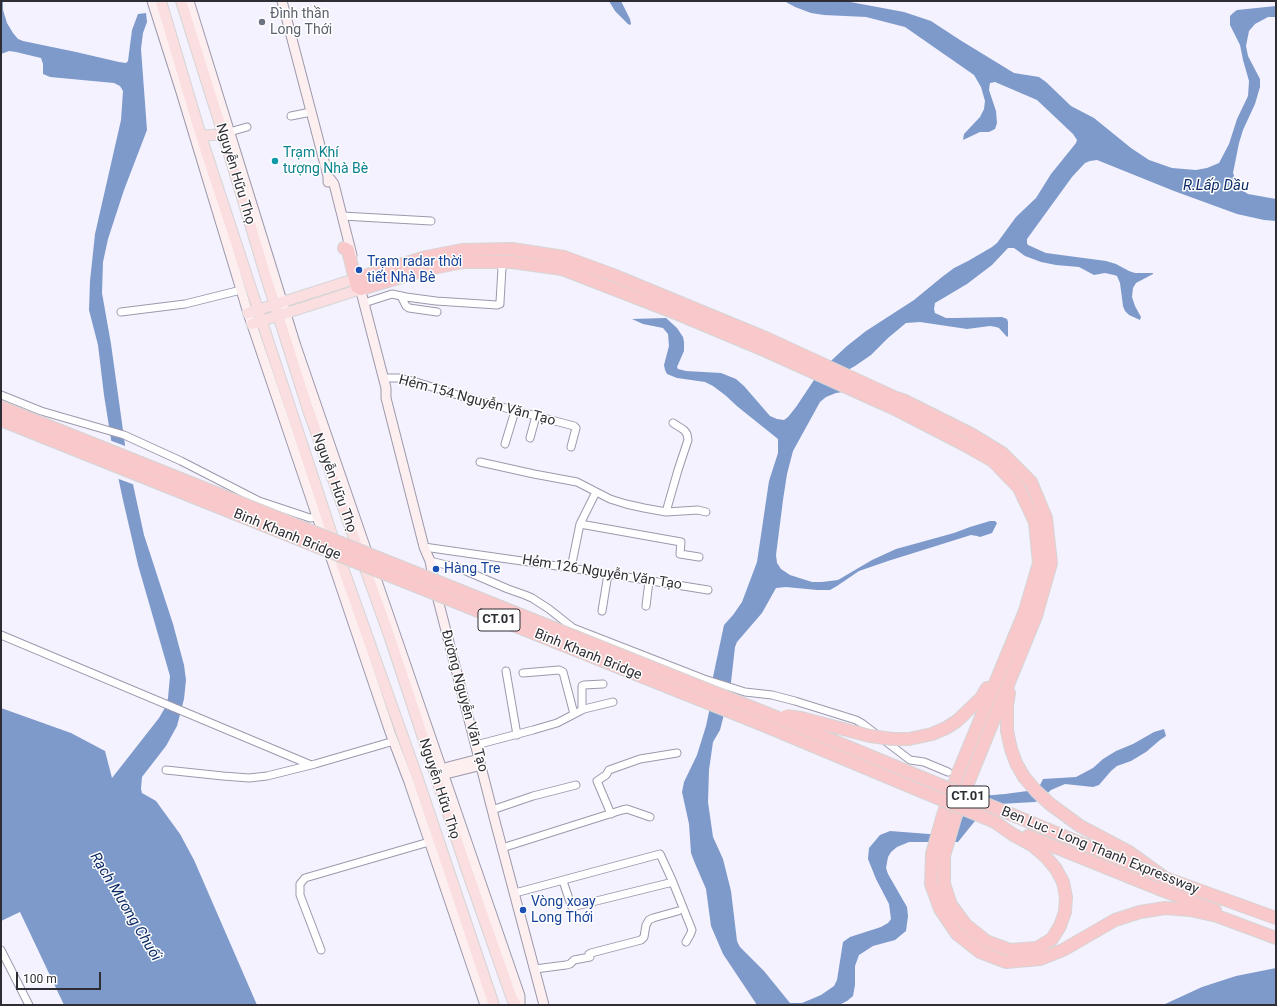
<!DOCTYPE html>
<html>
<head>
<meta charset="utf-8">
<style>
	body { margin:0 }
	#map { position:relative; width:1277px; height:1006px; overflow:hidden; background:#f4f2ff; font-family:Roboto,sans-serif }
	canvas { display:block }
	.frame { position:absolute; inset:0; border:2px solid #2e2d34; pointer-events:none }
	.scale { position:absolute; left:16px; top:972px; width:85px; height:18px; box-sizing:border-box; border:2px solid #2e2d34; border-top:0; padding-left:5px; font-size:12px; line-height:14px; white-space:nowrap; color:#2e2d34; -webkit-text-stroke:3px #fff; paint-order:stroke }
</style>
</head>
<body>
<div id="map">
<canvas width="1277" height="1006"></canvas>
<div class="frame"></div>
<div class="scale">100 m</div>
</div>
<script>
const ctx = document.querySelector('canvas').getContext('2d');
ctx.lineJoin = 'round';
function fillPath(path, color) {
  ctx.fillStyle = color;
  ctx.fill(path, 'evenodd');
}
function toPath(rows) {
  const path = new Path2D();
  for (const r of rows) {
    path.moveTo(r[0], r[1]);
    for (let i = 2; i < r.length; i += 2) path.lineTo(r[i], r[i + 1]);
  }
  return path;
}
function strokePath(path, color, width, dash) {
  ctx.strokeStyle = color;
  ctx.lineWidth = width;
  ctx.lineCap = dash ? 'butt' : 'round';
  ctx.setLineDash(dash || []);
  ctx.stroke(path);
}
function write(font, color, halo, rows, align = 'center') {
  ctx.font = font + ' Roboto,sans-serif';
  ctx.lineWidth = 3;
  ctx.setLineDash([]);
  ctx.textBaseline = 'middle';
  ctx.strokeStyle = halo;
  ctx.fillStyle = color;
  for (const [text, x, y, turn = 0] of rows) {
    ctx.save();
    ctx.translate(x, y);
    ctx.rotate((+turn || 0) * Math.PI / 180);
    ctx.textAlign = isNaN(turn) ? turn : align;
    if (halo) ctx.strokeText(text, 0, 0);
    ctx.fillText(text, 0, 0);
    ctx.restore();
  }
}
fillPath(toPath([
	[1,1,3,1,3,10,7,23,13,33,18,39,23,41,76,52,119,62,126,63,128,61,132,30,138,14,146,13,147,22,143,33,141,49,147,130,124,190,108,239,103,262,102,293,111,344,126,452,144,535,173,624,184,665,186,680,184,699,177,726,166,746,142,777,141,789,142,793,156,801,180,834,194,860,257,1005,64,1005,20,912,1,921,1,708,71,733,105,751,112,778,159,718,166,706,168,698,170,676,138,565,123,500,114,458,104,395,98,345,89,310,90,281,95,234,121,120,123,91,120,86,114,83,50,77,43,74,43,64,41,58,16,52,9,51,1,54],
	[609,1,621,1,630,19,631,24,630,25,628,24,615,11],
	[784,1,845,1,904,12,931,21,960,40,1014,73,1039,77,1046,82,1071,106,1094,118,1131,148,1149,160,1172,168,1196,170,1207,168,1219,163,1229,144,1237,119,1248,96,1249,81,1243,60,1240,45,1230,25,1230,16,1233,13,1237,10,1276,6,1276,17,1268,17,1255,24,1249,31,1246,46,1248,56,1260,79,1260,87,1255,104,1243,130,1239,143,1233,173,1239,188,1248,194,1276,199,1276,221,1264,220,1237,214,1174,191,1097,160,1090,161,1085,163,1072,177,1027,239,1027,243,1028,245,1046,253,1106,261,1116,264,1129,271,1135,273,1153,273,1153,274,1136,283,1133,288,1132,297,1135,306,1141,317,1140,320,1129,315,1125,311,1123,306,1120,283,1117,276,1114,275,1105,273,1094,275,1079,267,1056,265,1041,262,1025,256,1014,248,1008,248,992,265,967,284,935,303,934,309,935,313,946,318,955,318,1002,317,1007,319,1008,322,1008,336,1007,337,999,328,996,327,990,326,967,329,920,322,906,323,888,338,871,355,855,366,839,375,878,383,893,390,857,390,836,393,826,397,820,402,793,451,787,474,783,500,776,555,777,563,781,569,790,575,812,582,822,582,838,580,872,560,896,549,954,533,970,527,990,521,995,521,997,523,992,533,980,537,977,536,971,535,888,561,859,571,837,586,830,590,817,590,786,587,776,588,762,613,737,642,735,647,730,691,720,730,713,742,709,770,708,802,713,837,723,859,731,891,737,941,740,947,764,971,790,1003,802,1003,821,995,834,986,837,980,843,942,850,937,881,927,888,923,891,919,889,904,876,879,868,859,869,848,880,835,890,831,929,834,940,833,955,822,976,800,981,796,1005,794,1035,790,1040,785,1043,779,1076,777,1093,768,1103,759,1116,751,1133,744,1154,732,1164,729,1166,736,1160,740,1146,752,1131,761,1117,766,1111,771,1099,785,1093,787,1065,784,1051,790,1040,800,1035,802,999,804,986,810,979,816,958,842,909,842,897,847,891,852,888,857,886,868,888,874,907,907,908,916,906,931,895,940,873,946,859,955,855,966,855,985,853,996,847,1001,839,1005,757,1005,723,954,711,926,706,889,694,861,691,853,689,824,682,792,684,782,697,755,706,726,709,712,710,691,724,625,733,615,742,602,757,562,769,481,778,453,778,439,738,407,725,395,713,386,705,382,677,378,667,374,665,370,664,365,669,346,668,334,663,328,643,324,632,319,666,318,677,328,683,337,684,342,684,351,677,367,678,369,686,371,721,373,736,379,744,386,770,416,777,419,784,420,788,417,796,407,820,371,847,346,866,331,914,300,942,277,954,268,968,261,992,247,997,243,1016,217,1036,198,1051,174,1076,143,1077,140,1073,134,1037,100,995,82,990,83,989,90,996,111,997,123,995,129,989,132,980,132,963,140,964,134,980,117,984,109,985,101,981,87,974,75,905,27,866,17,824,15,811,13,795,7],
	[1276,968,1276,1005,1163,1005,1202,987,1236,976]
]), '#7e9acb');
fillPath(toPath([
	[109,440,128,447,135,485,116,478]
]), '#f4f2ff');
const street = toPath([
	[291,116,311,112],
	[226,133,247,127],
	[342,216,431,221],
	[401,296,406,306,409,308,437,312],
	[364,303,392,294,406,297,436,301,497,305,500,304,500,302,502,268],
	[121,312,185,304,241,290],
	[384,378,398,378,416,382,464,397,574,426,576,428,571,447],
	[1,395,41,411,124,435,181,461,259,501,310,518,318,517],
	[530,438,536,416],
	[505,444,515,411],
	[480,462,534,474,577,482,610,499,626,504,644,508,666,512,698,510,706,512],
	[666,512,678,470,688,440,687,434,684,430,673,423],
	[580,524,681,542,680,554,699,557],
	[424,547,571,568,708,590],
	[430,561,459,568,508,589,525,595,532,598,549,609,573,628,704,679,745,692,772,695,795,701,856,720,863,724,910,760,924,762,948,772],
	[571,568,580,524,596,492],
	[646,606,649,581],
	[602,611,608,574],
	[1,635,311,765],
	[506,671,517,735],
	[523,673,559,670,563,672,574,714],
	[582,710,582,686,584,685,603,684],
	[476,745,533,730,557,723,584,709,613,702],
	[166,770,223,776,249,778,267,776,315,764,394,741],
	[492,810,533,796,576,785],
	[611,814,597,781,606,775,609,770,640,759,677,753],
	[502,848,622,810,627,809,650,817],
	[563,881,571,905,572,907,673,882],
	[515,893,660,854,672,880,692,930,690,935,686,942],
	[1,950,29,1005],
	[321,950,300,895,300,884,305,878,429,842],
	[535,969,566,965,570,964,574,960,590,957,589,954,591,953,641,940,644,937,646,925,649,920,653,918,678,911]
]);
const secondary = toPath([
	[152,1,181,92,248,313,390,732,409,782,485,1005],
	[189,1,296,346,520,996,520,1005],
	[282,1,328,176,328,182],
	[328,176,334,184,352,255],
	[359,284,386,388,386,398,424,547,430,561,435,588,496,825,544,1005],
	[442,772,450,773,478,766],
	[438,773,442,772,448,767,479,759]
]);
const primary = toPath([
	[161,1,201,136,342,565,418,779,494,1005],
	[181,1,223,134,265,274,308,410,390,638,467,871,512,999,516,1005],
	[201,136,223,134],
	[248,313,358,278],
	[252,324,361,289]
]);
const highway = toPath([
	[344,248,348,250,357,287,361,289,428,269,463,262,512,262,562,269,678,314,764,350,893,408,963,444,993,461,1019,488,1035,522,1039,563,1025,611,958,773,943,815,932,854,931,884,940,909,957,934,980,952,1006,962,1040,959,1063,950,1115,920,1140,912,1165,908,1190,910,1217,916,1276,938],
	[358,278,426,257,462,250,512,249,564,257,613,275,768,339,896,398,905,401,971,434,1002,453,1031,482,1046,518,1051,563,1036,616,970,778,955,818,944,856,944,884,951,905,966,925,986,941,1010,950,1037,948,1052,939,1060,926,1065,912,1066,897,1063,882,1056,869,1046,857,1032,845,1012,834,995,822],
	[1009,693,1007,706,1007,731,1011,749,1016,763,1024,777,1036,791,1050,804,1080,826,1129,852,1165,878,1276,918],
	[957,721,981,698,987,688],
	[1028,836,1164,891,1215,910]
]);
strokePath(street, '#9c99ac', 9);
strokePath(secondary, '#9c99ac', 11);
strokePath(primary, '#d5d5d6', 12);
strokePath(highway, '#d5d5d6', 14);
strokePath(street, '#fff', 7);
strokePath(secondary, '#fdeeef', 9);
strokePath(primary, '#fbdedf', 10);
strokePath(highway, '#f9c8ca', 12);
const highwayBridge = toPath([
	[1,407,771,715,1165,878],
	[1,420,763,725,995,822],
	[786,716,801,718,870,736,892,739,909,739,932,734,946,728,957,721]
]);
strokePath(highwayBridge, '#d5d5d6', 14, []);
strokePath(highwayBridge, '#f9c8ca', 12);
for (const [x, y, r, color] of [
	[262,22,4,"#6b7280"],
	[275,161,4,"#0f9aa8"],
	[359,270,4,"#1a4fb4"],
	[436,569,4,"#1a4fb4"],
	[523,910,4,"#1a4fb4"]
]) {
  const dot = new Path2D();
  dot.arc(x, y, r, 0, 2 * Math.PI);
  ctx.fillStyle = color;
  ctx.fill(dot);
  strokePath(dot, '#fff', 1.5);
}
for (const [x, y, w] of [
	[499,620,42],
	[968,797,42]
]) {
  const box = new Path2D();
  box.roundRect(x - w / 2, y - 11, w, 22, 3);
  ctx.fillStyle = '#fff';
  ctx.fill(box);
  strokePath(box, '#2e2d34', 1);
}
write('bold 13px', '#2e2d34', null, [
	["CT.01",499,620],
	["CT.01",968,797]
]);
write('14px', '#5b616d', '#fff', [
	["Đình thần",270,14],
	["Long Thới",270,30]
], 'left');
write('14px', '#0d838f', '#fff', [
	["Trạm Khí",283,153],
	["tượng Nhà Bè",283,169]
], 'left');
write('14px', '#2e2d34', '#fff', [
	["Nguyễn Hữu Thọ",235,174,73],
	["Hẻm 154 Nguyễn Văn Tạo",477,401,15],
	["Nguyễn Hữu Thọ",334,483,70],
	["Binh Khanh Bridge",287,535,22],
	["Hẻm 126 Nguyễn Văn Tạo",602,573,9],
	["Binh Khanh Bridge",588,655,22],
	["Đường Nguyễn Văn Tạo",464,701,75],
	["Nguyễn Hữu Thọ",439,789,72],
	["Ben Luc - Long Thanh Expressway",1100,851,22]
]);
write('14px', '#164399', '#fff', [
	["Trạm radar thời",367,262],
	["tiết Nhà Bè",367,278],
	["Hàng Tre",444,569],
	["Vòng xoay",531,902],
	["Long Thới",531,918]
], 'left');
write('italic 15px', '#0d2c67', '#fff', [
	["R.Lấp Dầu",1216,186],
	["Rạch Mương Chuối",125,907,59]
]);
</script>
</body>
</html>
